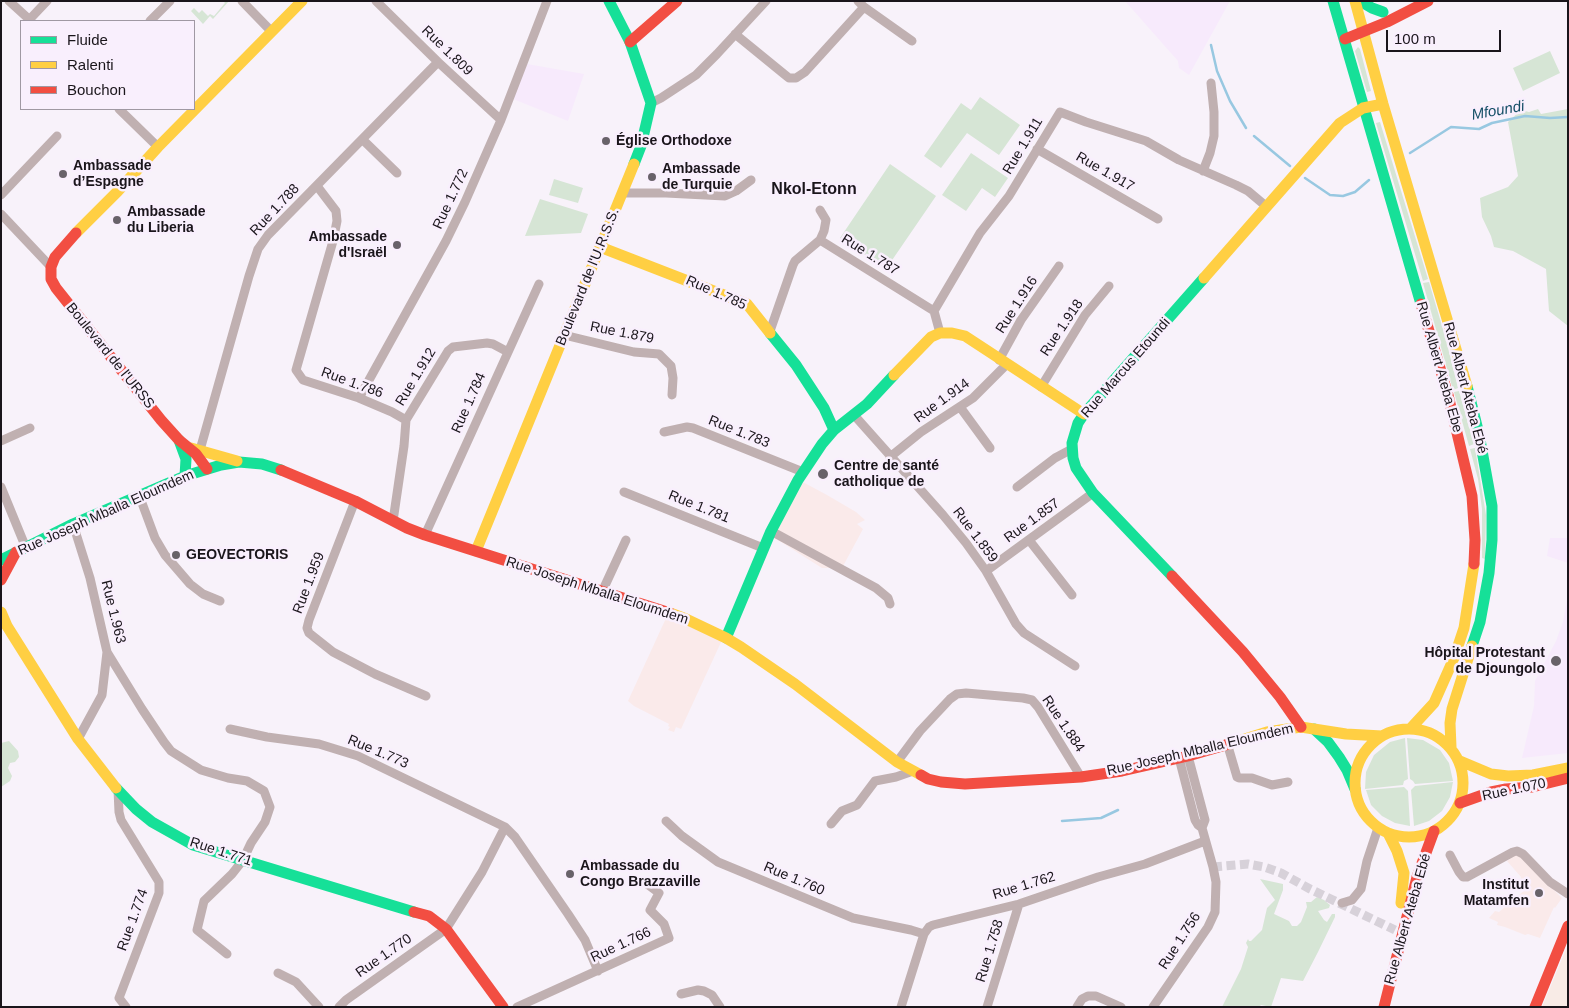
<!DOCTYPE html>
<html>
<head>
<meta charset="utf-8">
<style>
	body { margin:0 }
	#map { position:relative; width:1569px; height:1008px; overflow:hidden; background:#f8f2fa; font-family:Arial,sans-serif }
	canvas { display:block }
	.frame { position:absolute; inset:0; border:2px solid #1a151b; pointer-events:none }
	.legend { position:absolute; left:20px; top:20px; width:175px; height:90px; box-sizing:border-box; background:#f9effd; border:1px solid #a098a3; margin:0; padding:6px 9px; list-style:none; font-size:15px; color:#1a151b }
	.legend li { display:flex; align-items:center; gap:10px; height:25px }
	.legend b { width:25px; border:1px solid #a098a3 }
	.scale { position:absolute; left:1386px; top:30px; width:115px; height:22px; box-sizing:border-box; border:2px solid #1a151b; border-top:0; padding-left:6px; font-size:15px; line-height:18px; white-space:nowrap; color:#1a151b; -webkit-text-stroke:4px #f9effd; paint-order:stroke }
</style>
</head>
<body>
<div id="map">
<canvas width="1569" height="1008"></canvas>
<div class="frame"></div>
<ul class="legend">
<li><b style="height:6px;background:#16e098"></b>Fluide</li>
<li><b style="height:6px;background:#ffcf43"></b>Ralenti</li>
<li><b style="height:6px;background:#f24e42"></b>Bouchon</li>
</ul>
<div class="scale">100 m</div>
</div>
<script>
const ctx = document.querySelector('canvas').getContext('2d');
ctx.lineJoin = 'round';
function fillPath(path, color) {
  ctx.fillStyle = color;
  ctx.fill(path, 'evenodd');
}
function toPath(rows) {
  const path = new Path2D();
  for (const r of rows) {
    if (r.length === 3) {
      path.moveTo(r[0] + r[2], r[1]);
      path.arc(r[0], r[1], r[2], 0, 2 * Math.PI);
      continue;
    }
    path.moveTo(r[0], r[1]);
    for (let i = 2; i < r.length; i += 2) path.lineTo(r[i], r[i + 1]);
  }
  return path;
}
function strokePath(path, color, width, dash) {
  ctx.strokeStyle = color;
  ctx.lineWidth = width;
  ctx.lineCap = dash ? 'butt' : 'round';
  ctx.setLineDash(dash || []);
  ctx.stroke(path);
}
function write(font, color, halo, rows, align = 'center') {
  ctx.font = font + ' Arial,sans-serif';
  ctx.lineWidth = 5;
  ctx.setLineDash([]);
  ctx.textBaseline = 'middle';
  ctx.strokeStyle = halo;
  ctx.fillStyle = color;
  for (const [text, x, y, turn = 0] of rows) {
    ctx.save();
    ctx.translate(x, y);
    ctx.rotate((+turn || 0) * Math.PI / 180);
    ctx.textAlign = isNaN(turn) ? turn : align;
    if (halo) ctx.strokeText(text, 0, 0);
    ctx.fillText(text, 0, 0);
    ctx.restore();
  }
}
fillPath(toPath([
	[1568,946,1568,1007,1542,1007,1567,947]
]), '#f8ebe6');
fillPath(toPath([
	[1125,1,1230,1,1189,75,1179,68,1178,61],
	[527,64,584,74,568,121,513,99],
	[1550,538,1568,538,1568,563,1547,556],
	[1568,594,1568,753,1522,758,1534,706,1535,681,1556,641,1563,622]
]), '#f7eafc');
fillPath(toPath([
	[799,480,827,495,856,512,865,520,857,524,863,529,842,568,822,568,773,537],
	[667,616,722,640,681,729,676,727,674,732,668,730,670,727,668,726,669,724,634,706,628,701],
	[1518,852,1550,888,1552,888,1562,898,1555,908,1554,907,1540,938,1528,934,1525,935,1505,927,1497,925,1498,922,1489,918,1495,911,1499,912,1526,889,1520,882,1521,877,1507,861]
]), '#faeaea');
fillPath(toPath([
	[223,1,229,1,213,19,210,16,203,24,191,11,194,8,199,13,202,10,208,16,210,14,214,16,225,3],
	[1358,47,1360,49,1371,91,1367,92,1355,51],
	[1550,51,1560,73,1523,91,1513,68],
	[980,97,1020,125,999,155,967,133,941,168,924,156,961,103,971,110],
	[1538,109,1541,114,1568,109,1568,326,1549,311,1546,269,1513,251,1494,247,1491,236,1482,217,1480,198,1508,187,1518,176,1508,122,1521,110,1529,112],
	[1380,122,1428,279,1423,281,1376,123],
	[971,153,1008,178,995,197,982,188,966,211,942,195],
	[890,164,936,196,886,269,840,238],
	[554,179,583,188,578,203,549,195],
	[540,199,588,214,581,233,525,236],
	[1429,282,1445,336,1458,388,1453,390,1423,283],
	[1459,391,1474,444,1469,446,1454,392],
	[1475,448,1486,515,1485,559,1482,558,1482,509,1478,479,1470,449],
	[1405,738,1408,779,1404,781,1403,785,1365,789,1366,772,1374,755,1390,742],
	[1407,738,1423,740,1440,750,1449,763,1453,781,1415,784,1413,781,1410,779],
	[9,741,18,751,19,757,15,762,10,763,8,768,12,776,10,781,1,787,1,743],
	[1453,782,1450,797,1442,811,1429,821,1414,826,1411,790,1415,786],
	[1404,787,1408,791,1410,826,1395,823,1382,816,1371,805,1366,790],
	[1260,879,1283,884,1283,890,1274,914,1289,921,1292,926,1297,926,1301,922,1307,907,1306,902,1311,902,1317,897,1324,900,1330,905,1329,908,1318,911,1324,920,1327,922,1332,914,1335,914,1335,917,1318,952,1303,981,1281,978,1271,1007,1261,1005,1259,1007,1222,1007,1241,969,1248,947,1246,943,1248,939,1249,941,1251,941,1262,930,1267,908,1275,900]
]), '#d6e5d5');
strokePath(toPath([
	[1211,45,1217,71,1230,101,1246,128],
	[1254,136,1290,166],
	[1410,153,1451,127,1479,129,1492,123,1525,116,1550,118,1568,117],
	[1305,178,1330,195,1343,196,1355,192,1369,180],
	[1062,821,1101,818,1118,810]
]), '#98c8e1', 2.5);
strokePath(toPath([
	[1213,867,1248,864,1264,867,1281,873,1310,889,1395,930]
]), '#d7d1d9', 9, [9, 4.5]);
strokePath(toPath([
	[9,1,31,21],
	[242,1,271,31],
	[376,1,438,62,501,120],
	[864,7,912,41],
	[29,20,47,1],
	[150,21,170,1],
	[735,34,784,74,789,78,796,78,805,72,864,7,858,1],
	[651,103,661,98,696,75,717,54,766,1],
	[119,109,158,147],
	[363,140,397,173],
	[1037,149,1158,219],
	[1203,171,1210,153,1214,136,1214,112,1211,83],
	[317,186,336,211,337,221,333,241,296,370,303,380,359,398,392,412,406,420,404,446,393,521],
	[622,193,666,193,725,196,736,191,751,180],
	[1,195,57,136],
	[820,210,826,220,824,231,820,240,934,311],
	[1,214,51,267],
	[934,311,980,233,1009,196,1060,112,1086,122,1146,141,1179,160,1236,185,1248,191,1267,207],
	[934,311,940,333],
	[770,331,793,265,795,261,820,240],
	[564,335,634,352,659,354,671,366,673,378,672,395],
	[999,360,1021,320,1059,266],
	[1041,387,1085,315,1109,286],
	[359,398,446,241,465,202,501,120,547,1],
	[960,407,990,448],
	[854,415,943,515,966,543,986,571,1016,624,1024,633,1075,666],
	[406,420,448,351,453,347,487,343,493,344,508,352],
	[664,432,687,427,693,428,803,472],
	[1,441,30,428],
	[200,450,249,276,258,249,268,235,438,62],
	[890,457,921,432,973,398,1007,364],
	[1,487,26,548],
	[1017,487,1055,458,1072,449],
	[624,492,763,548],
	[139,495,155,538,165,555,190,584,203,594,220,601],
	[355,501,309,620,307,628,309,633,333,652,375,674,426,696],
	[73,524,90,578,107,652,142,709,164,742,171,751,201,770,228,778,247,781,264,791,270,807,265,822,251,843,243,860,232,874,204,901,197,930,227,954],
	[771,531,876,588,888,598,890,604],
	[425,535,539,284],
	[1029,540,1072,595],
	[986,571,1093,493],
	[602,592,626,540],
	[230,729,267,737,319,744,358,756,505,827,482,872,446,929,346,1000,339,1007],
	[78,739,102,695,107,652],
	[1227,743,1237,777,1239,778,1252,778,1272,785,1288,782],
	[1188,756,1205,820,1202,828],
	[897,762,920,731,950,699,957,694,966,693,1023,698,1032,700,1038,707,1081,777],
	[118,790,119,812,121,820,159,882,159,893,119,998,126,1007],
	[666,821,682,836,718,862,853,918,911,930,924,934],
	[831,824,842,811,857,805,875,781,896,777,913,771],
	[505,827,515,837,568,914,585,940,598,971],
	[1450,855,1459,872,1463,877,1467,877,1513,852,1517,851,1523,854,1550,882,1568,894],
	[1342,903,1352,900,1361,889,1367,861,1378,828],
	[278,973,296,982,319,1007],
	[681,994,698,990,704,991,712,995,720,1007],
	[517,1007,669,938,664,924,650,910,659,893,643,881],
	[901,1007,924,934,929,927,933,925,1019,904,1098,877,1145,864,1205,841],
	[987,1007,1019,904],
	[1077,1007,1082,999,1088,996,1096,996,1121,1007],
	[1153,1007,1208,927,1215,912,1216,882,1213,867,1202,828,1198,825,1195,820,1179,758]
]), '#c0b0b1', 9);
strokePath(toPath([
	[609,1,630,42,651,103,641,146,634,164],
	[1333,1,1421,304],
	[1360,1,1372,8,1383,12],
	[770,333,796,365,824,408,834,430],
	[1467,386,1479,434,1492,506,1492,540,1489,573,1480,622,1472,646],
	[179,440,186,459,185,476],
	[1,560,73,524,185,476,221,465,239,462,262,464,281,470],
	[1172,576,1093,493,1076,468,1073,458,1072,443,1078,423,1084,414,1204,278],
	[726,638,771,531,798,480,822,444,834,430,867,404,894,375],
	[1314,729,1328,742,1339,757,1347,770,1355,789],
	[116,788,136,809,152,822,193,845,414,912]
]), '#16e098', 11);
strokePath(toPath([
	[1355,1,1383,104,1467,386],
	[76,233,118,191,158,147,302,1],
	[600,247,747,304,770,333],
	[1204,278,1340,123,1363,108,1383,104],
	[894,375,931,337,940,333,952,333,965,336,1084,414],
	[191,448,237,461],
	[476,551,634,164],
	[1,612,7,626,78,739,116,788],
	[670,613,686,619,726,638,741,647,795,684,897,762,921,775],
	[1411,728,1434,703,1454,658,1464,628,1474,564],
	[1409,783,54],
	[1229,744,1267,732,1301,727,1346,734,1382,736],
	[1451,747,1450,723,1452,709,1472,646],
	[1460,761,1491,774,1508,776,1533,775,1568,768],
	[1388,833,1397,851,1404,873,1401,903]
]), '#ffcf43', 11);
strokePath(toPath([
	[1345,39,1387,22,1428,1],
	[630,42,677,1],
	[76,233,55,257,51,267,51,279,56,288,161,420,179,440,196,454,207,469],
	[1421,304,1448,395,1472,496,1475,540,1474,564],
	[281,470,355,501,407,528,425,535,670,613],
	[1172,576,1243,652,1280,697,1301,727],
	[1,580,16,552],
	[921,775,928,779,941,782,965,784,1081,777,1122,771,1188,756,1229,744],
	[1460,803,1491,792,1506,789,1532,787,1568,778],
	[414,912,429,916,446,929,503,1007],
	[1384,1007,1417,877,1434,831],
	[1535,1007,1568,926]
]), '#f24e42', 11);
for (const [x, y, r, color] of [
	[606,141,5,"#686269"],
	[63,174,5,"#686269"],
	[652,177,5,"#686269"],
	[117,220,5,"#686269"],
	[397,245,5,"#686269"],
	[823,474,6,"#686269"],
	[176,555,5,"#686269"],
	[1556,661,6,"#686269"],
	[570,874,5,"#686269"],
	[1539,893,5,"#686269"]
]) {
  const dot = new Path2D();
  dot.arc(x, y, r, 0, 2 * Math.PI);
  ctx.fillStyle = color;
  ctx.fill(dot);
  strokePath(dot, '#f9effd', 2);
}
write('14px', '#1a151b', '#f9effd', [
	["Rue 1.809",447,51,44],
	["Rue 1.911",1023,146,-59],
	["Rue 1.917",1105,172,30],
	["Rue 1.772",451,199,-65],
	["Rue 1.788",275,210,-47],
	["Rue 1.787",870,255,32],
	["Boulevard de l'U.R.S.S.",588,277,-68],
	["Rue 1.785",716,293,24],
	["Rue 1.916",1017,305,-57],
	["Rue 1.918",1062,328,-56],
	["Rue 1.879",622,333,11],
	["Boulevard de l'URSS",110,356,51],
	["Rue Albert Ateba Ebe",1439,367,74],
	["Rue Marcus Etoundi",1126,368,-49],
	["Rue 1.912",416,377,-59],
	["Rue 1.786",352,383,20],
	["Rue Albert Ateba Ebé",1465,388,75],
	["Rue 1.914",942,401,-36],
	["Rue 1.784",469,403,-66],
	["Rue 1.783",739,432,22],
	["Rue 1.781",699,507,22],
	["Rue Joseph Mballa Eloumdem",106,513,-24],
	["Rue 1.857",1032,521,-36],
	["Rue 1.859",975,535,53],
	["Rue 1.959",309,583,-69],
	["Rue Joseph Mballa Eloumdem",597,591,18],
	["Rue 1.963",113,612,76],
	["Rue 1.884",1063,724,56],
	["Rue Joseph Mballa Eloumdem",1200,750,-13],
	["Rue 1.773",378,752,23],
	["Rue 1.070",1514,790,-12],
	["Rue 1.771",221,852,18],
	["Rue 1.760",794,879,23],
	["Rue 1.762",1024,886,-17],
	["Rue Albert Ateba Ebé",1408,919,-74],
	["Rue 1.774",133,920,-70],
	["Rue 1.756",1180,941,-57],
	["Rue 1.766",621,945,-25],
	["Rue 1.758",990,951,-73],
	["Rue 1.770",384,956,-35]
]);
write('bold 14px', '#1a151b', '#f9effd', [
	["Église Orthodoxe",616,141],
	["Ambassade",73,166],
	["d’Espagne",73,182],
	["Ambassade",662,169],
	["de Turquie",662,185],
	["Ambassade",127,212],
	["du Liberia",127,228],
	["Ambassade",387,237,"right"],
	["d'Israël",387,253,"right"],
	["Centre de santé",834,466],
	["catholique de",834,482],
	["GEOVECTORIS",186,555],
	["Hôpital Protestant",1545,653,"right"],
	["de Djoungolo",1545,669,"right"],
	["Ambassade du",580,866],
	["Congo Brazzaville",580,882],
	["Institut",1529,885,"right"],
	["Matamfen",1529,901,"right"]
], 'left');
write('italic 15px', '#154f66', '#f9effd', [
	["Mfoundi",1498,111,-10]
]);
write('bold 16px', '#1a151b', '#f9effd', [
	["Nkol-Etonn",814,190]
]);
</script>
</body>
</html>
